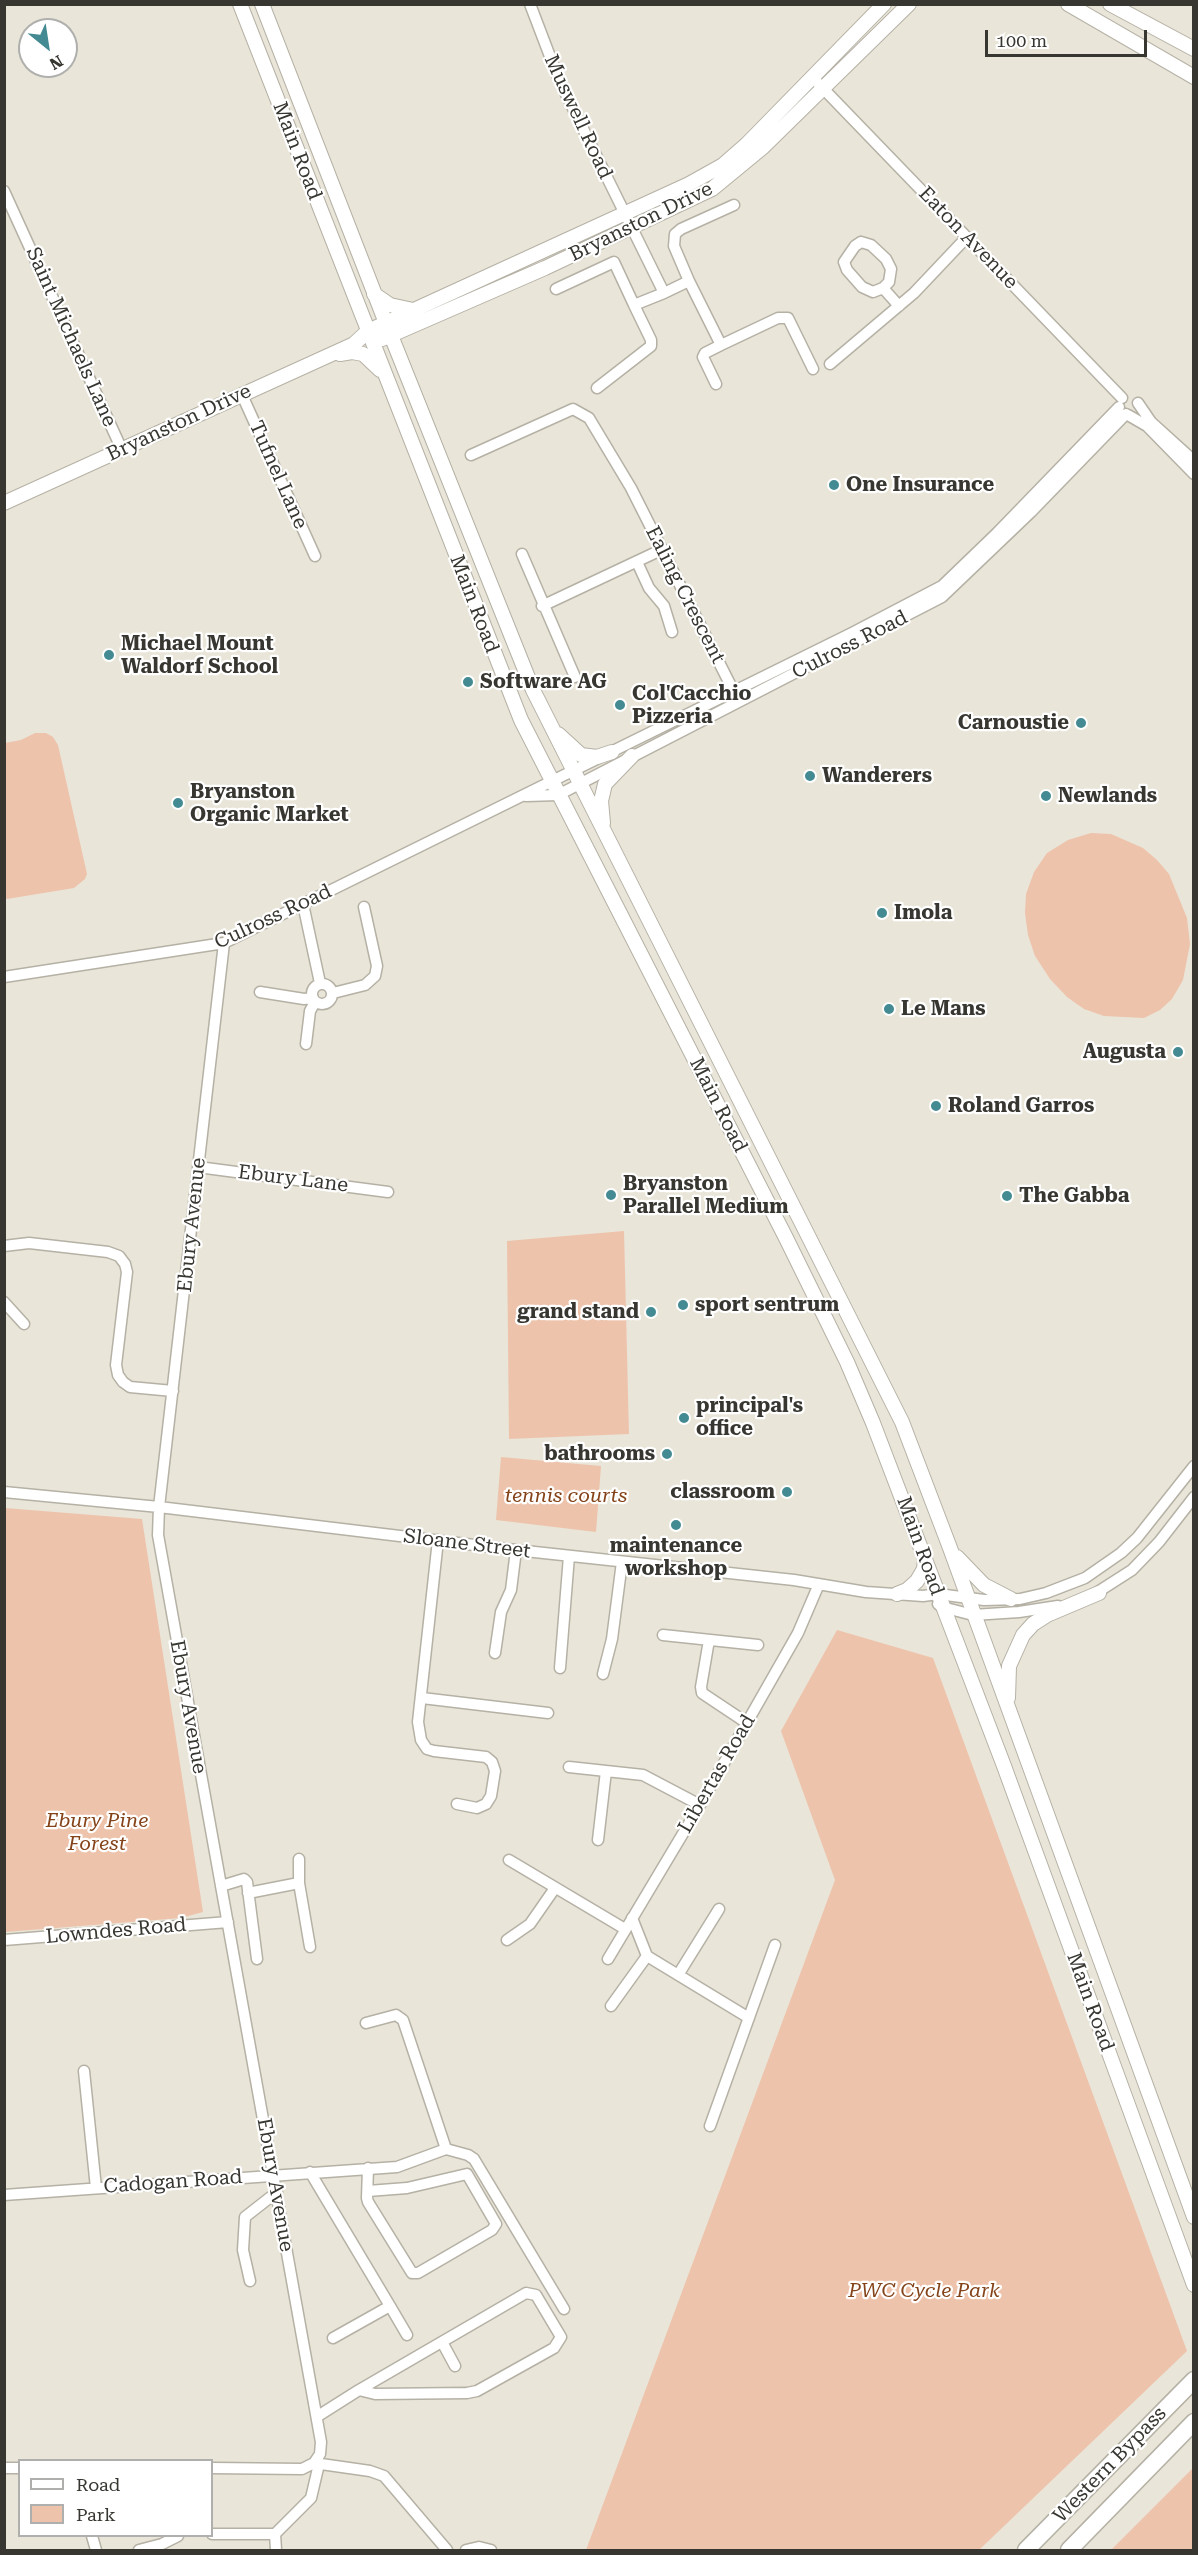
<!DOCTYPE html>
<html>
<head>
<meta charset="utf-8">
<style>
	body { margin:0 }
	#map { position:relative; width:1198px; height:2555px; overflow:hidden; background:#e9e5d8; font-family:"Roboto Serif",serif }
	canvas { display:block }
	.frame { position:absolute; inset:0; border:6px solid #383631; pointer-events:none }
	.legend { position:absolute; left:18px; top:2459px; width:195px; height:78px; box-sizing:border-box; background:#fff; border:2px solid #afafad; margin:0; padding:8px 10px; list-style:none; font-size:18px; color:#383631 }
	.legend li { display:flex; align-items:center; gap:12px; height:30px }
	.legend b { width:30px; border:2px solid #afafad }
	.north { position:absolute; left:18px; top:18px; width:60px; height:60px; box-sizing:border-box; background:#fff; border:2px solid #afafad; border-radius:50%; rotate:150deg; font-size:16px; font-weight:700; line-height:24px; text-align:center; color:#383631 }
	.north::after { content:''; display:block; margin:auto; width:21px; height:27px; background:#438a92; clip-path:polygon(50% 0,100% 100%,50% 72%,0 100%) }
	.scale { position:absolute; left:985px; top:30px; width:162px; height:27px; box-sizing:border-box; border:3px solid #383631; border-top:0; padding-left:8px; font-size:18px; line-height:21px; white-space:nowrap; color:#383631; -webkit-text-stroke:4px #fff; paint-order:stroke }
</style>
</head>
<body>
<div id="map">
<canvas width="1198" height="2555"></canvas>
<div class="frame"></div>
<ul class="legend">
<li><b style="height:8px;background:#fff"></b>Road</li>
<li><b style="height:16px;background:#eec3ac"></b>Park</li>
</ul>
<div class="north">N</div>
<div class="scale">100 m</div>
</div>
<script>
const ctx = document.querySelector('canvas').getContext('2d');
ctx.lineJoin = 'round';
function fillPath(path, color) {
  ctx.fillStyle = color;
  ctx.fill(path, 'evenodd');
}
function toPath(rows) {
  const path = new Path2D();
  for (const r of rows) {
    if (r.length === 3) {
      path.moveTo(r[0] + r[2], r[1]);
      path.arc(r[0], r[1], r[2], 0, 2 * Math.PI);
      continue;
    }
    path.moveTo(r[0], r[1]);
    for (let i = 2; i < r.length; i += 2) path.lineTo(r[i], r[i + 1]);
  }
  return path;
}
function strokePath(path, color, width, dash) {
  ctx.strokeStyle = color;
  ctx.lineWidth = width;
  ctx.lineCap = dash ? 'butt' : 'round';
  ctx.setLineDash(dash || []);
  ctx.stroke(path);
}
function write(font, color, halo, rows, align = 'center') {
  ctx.font = font + ' "Roboto Serif",serif';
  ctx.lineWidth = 4.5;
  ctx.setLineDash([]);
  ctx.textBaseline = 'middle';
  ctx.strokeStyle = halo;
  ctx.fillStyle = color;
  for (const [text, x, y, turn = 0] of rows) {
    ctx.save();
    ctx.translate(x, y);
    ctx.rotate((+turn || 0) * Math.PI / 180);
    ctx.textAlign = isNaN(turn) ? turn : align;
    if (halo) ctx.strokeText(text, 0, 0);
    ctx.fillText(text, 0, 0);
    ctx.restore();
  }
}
fillPath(toPath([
	[35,733,46,733,53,737,58,745,87,874,85,879,74,888,7,899,4,897,5,743,21,740],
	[1091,833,1111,834,1143,848,1157,860,1169,874,1187,918,1190,944,1183,980,1172,999,1160,1010,1144,1018,1104,1016,1084,1009,1067,997,1050,979,1035,956,1028,935,1025,913,1026,894,1034,872,1047,853,1068,840],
	[624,1231,629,1434,509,1439,507,1241],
	[501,1457,601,1466,596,1532,496,1520],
	[5,1508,142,1519,203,1912,181,1918,5,1932],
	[837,1630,933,1658,1187,2351,979,2550,586,2550,835,1880,781,1731],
	[1193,2468,1193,2550,1111,2550]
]), '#eec3ac');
const minor = toPath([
	[530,4,559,80,664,293,689,281,721,345,778,318,788,318,813,369],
	[813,78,1122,398],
	[4,191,122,450],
	[861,242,871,245,886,259,891,269,889,282,883,288,873,292,862,287,847,270,844,262,855,246,861,242],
	[689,281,674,246,675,234,681,229,734,205],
	[883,288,899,306],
	[556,289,614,262,634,305],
	[830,364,914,293,967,237],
	[716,384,703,357,705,353,721,345],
	[597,388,651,346,651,340,634,305,664,293],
	[242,395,315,556],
	[1138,403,1151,422,1194,461],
	[1128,415,1147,426,1194,474],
	[471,455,573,409,589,418,631,488,736,696],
	[522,554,575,677],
	[637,562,649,588,664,606,672,632],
	[542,606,663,549],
	[526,796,558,795,942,597,1031,512,1126,414],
	[303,904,320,983],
	[4,977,224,943,854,632,942,586,997,533,1119,407],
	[322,994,10],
	[260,992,304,999,313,998],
	[333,993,365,985,375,976,377,966,364,907],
	[306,1044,310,1011,315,1002],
	[198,1167,388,1192],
	[4,1246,29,1243,108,1252,119,1256,125,1264,127,1272,116,1365,118,1375,123,1382,130,1387,173,1391],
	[4,1302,24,1324],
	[4,1492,159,1507,516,1550,794,1580,866,1592,923,1596,938,1594,984,1600,1020,1599,1046,1593,1085,1578,1121,1553,1137,1538,1194,1466],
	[438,1540,418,1722,421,1740,427,1749,434,1751,486,1757,492,1762,495,1771,491,1796,486,1804,477,1808,457,1804],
	[1093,1595,1132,1570,1159,1542,1194,1497],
	[938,1604,942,1607,973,1615,1019,1612,1058,1606],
	[663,1635,758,1645],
	[709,1640,701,1687,702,1693,747,1723],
	[495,1653,501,1612,511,1590,516,1550],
	[560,1668,569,1556],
	[603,1674,612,1639,622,1562],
	[422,1698,548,1713],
	[569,1767,643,1775,700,1805],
	[598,1840,606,1771],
	[299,1859,299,1883,310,1947],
	[509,1860,625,1929],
	[221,1886,244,1879,247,1882,257,1959],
	[248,1893,299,1883],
	[632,1918,647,1956,749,2018],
	[4,1940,228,1922],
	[507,1940,530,1924,555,1888],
	[608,1959,700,1805,798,1633,819,1584],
	[678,1975,719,1909],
	[611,2006,647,1956],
	[366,2023,396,2015,403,2020,446,2149],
	[84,2071,96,2188],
	[710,2126,775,1945],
	[446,2149,468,2155,474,2159,564,2309],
	[368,2168,367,2198,368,2202,412,2273,418,2273,492,2230,496,2224,467,2174,407,2188,368,2191],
	[310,2172,390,2306,333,2338],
	[4,2195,397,2167,446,2149],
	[250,2281,243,2250,245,2217,277,2192],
	[390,2306,407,2335],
	[442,2342,455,2366],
	[318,2416,359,2390,526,2293,536,2295,561,2337,554,2348,477,2391,467,2393,375,2394,359,2390],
	[314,2463,370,2471,384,2476,447,2550],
	[4,2468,20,2468],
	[212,2468,302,2469,314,2463,320,2454,321,2442,158,1535,159,1507,224,943],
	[212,2534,275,2534,311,2498,319,2464],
	[275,2534,276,2550],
	[92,2536,96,2550],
	[139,2550,162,2544,178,2536],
	[466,2550,479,2547,491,2550]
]);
const major = toPath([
	[240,4,521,720,786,1238,847,1362,873,1423,1004,1766,1194,2285],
	[262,4,386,323,533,690,902,1422,950,1548,1194,2217],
	[1068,4,1194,77],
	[1110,4,1194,49],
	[374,294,390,305,413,310],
	[382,339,545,268,712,189,763,147,909,4],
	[340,354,352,352,363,354,380,370],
	[4,503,354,344,368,331,689,184,723,165,747,144,884,4],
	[558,734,581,755,597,757,612,752],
	[603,823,601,801,605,784,632,756],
	[957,1557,984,1585,1011,1599],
	[897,1594,907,1590,917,1581,924,1569,925,1559],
	[1008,1698,1009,1666,1023,1635,1033,1624,1047,1615,1099,1593]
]);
const highway = toPath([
	[1026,2550,1194,2380],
	[1069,2550,1194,2422]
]);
strokePath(minor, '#b5b1a5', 13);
strokePath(major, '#b5b1a5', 16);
strokePath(highway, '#b5b1a5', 19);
strokePath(minor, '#fff', 10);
strokePath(major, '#fff', 14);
strokePath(highway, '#fff', 16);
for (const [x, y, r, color] of [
	[834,485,6,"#438a92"],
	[109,655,6,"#438a92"],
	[468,682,6,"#438a92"],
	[620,705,6,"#438a92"],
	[1081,723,6,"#438a92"],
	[810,776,6,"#438a92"],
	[1046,796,6,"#438a92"],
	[178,803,6,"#438a92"],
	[882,913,6,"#438a92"],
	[889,1009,6,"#438a92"],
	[1178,1052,6,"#438a92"],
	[936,1106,6,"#438a92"],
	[611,1195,6,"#438a92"],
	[1007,1196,6,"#438a92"],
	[683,1305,6,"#438a92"],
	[651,1312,6,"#438a92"],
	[684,1418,6,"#438a92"],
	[667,1454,6,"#438a92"],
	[787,1492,6,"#438a92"],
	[676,1525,6,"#438a92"]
]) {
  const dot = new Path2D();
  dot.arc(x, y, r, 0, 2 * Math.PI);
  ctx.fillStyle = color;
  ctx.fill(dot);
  strokePath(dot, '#fff', 2);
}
write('20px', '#383631', '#fff', [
	["Muswell Road",578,117,65],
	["Main Road",297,151,69],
	["Bryanston Drive",641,222,-26],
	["Eaton Avenue",968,238,46],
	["Saint Michaels Lane",71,337,66],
	["Bryanston Drive",179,423,-25],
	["Tufnel Lane",278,475,66],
	["Ealing Crescent",685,595,63],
	["Main Road",474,604,69],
	["Culross Road",850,645,-27],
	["Culross Road",273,917,-25],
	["Main Road",718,1105,63],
	["Ebury Lane",293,1179,7],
	["Ebury Avenue",192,1225,-84],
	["Sloane Street",467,1544,7],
	["Main Road",920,1546,70],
	["Ebury Avenue",188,1707,80],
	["Libertas Road",717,1774,-60],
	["Lowndes Road",116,1931,-5],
	["Main Road",1090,2002,70],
	["Cadogan Road",173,2182,-4],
	["Ebury Avenue",275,2185,80],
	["Western Bypass",1110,2465,-46]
]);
write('bold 20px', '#383631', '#fff', [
	["One Insurance",846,485],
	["Michael Mount",121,644],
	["Waldorf School",121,667],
	["Software AG",480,682],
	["Col'Cacchio",632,694],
	["Pizzeria",632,717],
	["Carnoustie",1069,723,"right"],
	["Wanderers",822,776],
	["Bryanston",190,792],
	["Organic Market",190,815],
	["Newlands",1058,796],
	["Imola",894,913],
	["Le Mans",901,1009],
	["Augusta",1166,1052,"right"],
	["Roland Garros",948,1106],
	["Bryanston",623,1184],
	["Parallel Medium",623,1207],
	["The Gabba",1019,1196],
	["sport sentrum",695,1305],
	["grand stand",639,1312,"right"],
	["principal's",696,1406],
	["office",696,1429],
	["bathrooms",655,1454,"right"],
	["classroom",775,1492,"right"],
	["maintenance",676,1546,"center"],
	["workshop",676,1569,"center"]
], 'left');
write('italic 20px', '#854319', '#fff', [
	["tennis courts",566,1496],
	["Ebury Pine",97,1821],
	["Forest",97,1844],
	["PWC Cycle Park",924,2291]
]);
</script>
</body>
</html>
